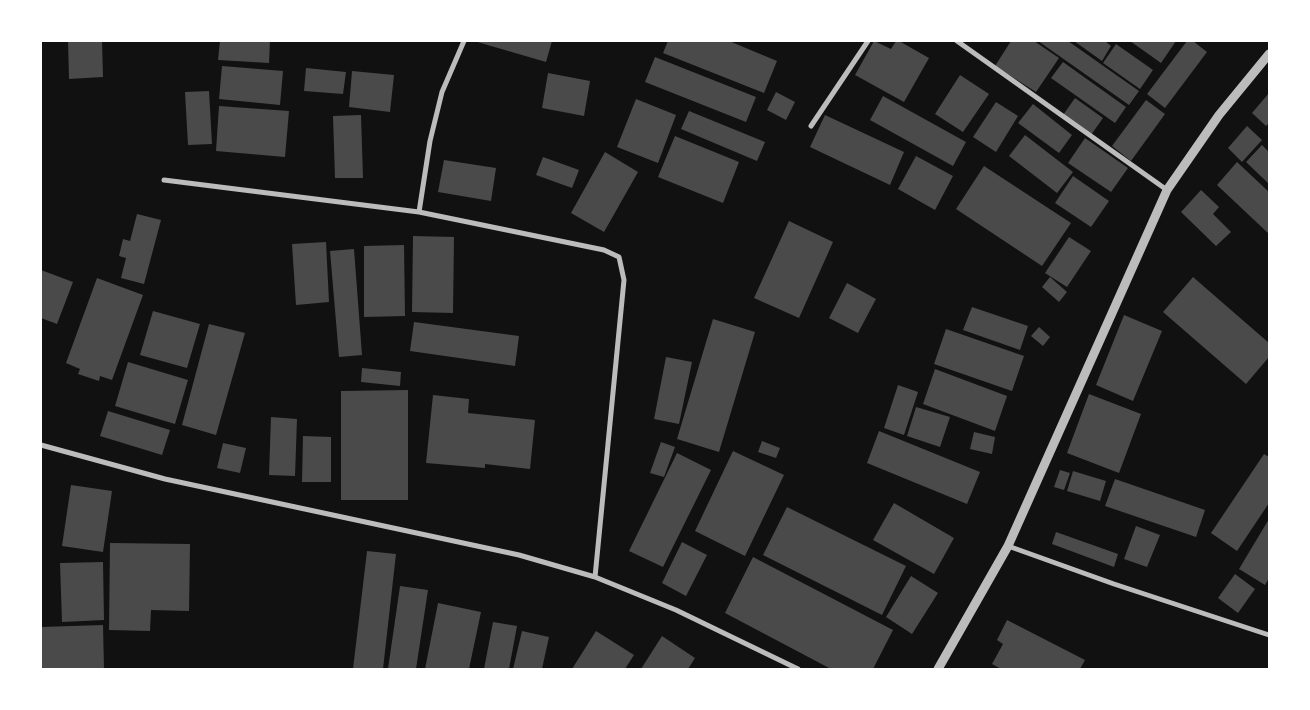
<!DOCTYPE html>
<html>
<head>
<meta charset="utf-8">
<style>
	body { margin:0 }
	#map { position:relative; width:1310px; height:710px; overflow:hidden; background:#111; font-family:Figtree,sans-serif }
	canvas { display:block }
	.frame { position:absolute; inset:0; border:42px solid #fff; pointer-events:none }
</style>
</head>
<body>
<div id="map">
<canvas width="1310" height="710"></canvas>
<div class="frame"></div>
</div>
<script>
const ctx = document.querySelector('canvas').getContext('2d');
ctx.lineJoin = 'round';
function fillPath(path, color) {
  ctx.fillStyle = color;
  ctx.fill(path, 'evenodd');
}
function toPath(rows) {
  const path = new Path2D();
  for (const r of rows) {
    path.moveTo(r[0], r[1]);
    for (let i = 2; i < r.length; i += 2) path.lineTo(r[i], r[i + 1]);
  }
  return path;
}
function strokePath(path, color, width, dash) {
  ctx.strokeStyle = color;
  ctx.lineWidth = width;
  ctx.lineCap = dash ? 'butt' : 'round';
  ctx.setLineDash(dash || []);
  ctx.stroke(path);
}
fillPath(toPath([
	[68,41,102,41,103,77,69,79],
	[220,41,270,41,269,63,218,60],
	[474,41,552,41,546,62],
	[668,41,729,41,777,61,764,93,663,53],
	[874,41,891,49,896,41,899,41,929,58,904,102,855,75],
	[1011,41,1034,41,1059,58,1036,92,995,66],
	[1038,41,1068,41,1139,91,1129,105],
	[1074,41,1105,41,1111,46,1102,61],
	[1130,41,1176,41,1161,63],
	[1187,41,1193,41,1207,52,1165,108,1147,94],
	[1116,44,1153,70,1140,89,1103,63],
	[655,57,756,97,746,122,645,82],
	[1063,62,1126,107,1115,123,1051,78],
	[222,66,283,71,280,105,219,99],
	[306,68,346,72,343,94,304,91],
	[352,71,394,75,390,112,349,107],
	[548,73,590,81,584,116,542,108],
	[960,75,989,94,963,132,935,114],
	[209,91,212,144,188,145,185,92],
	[776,92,795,102,786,120,767,110],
	[1269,93,1269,123,1266,126,1252,113],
	[883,96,966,142,953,166,870,120],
	[1075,98,1103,118,1091,135,1063,115],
	[636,99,676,115,658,163,617,147],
	[1146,100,1165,114,1131,161,1112,146],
	[996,102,1018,116,996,152,973,137],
	[1033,104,1072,135,1059,153,1018,123],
	[219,106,289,111,285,157,216,151],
	[689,111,765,142,757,161,681,129],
	[361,115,363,178,335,178,333,116],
	[825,115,904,152,890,185,810,147],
	[1247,126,1262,140,1242,162,1228,148],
	[1025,135,1073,172,1057,193,1009,156],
	[675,136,739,162,723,203,658,177],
	[1085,138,1128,168,1111,192,1068,163],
	[1262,145,1269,152,1269,184,1246,162],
	[605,152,638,172,604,232,571,213],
	[916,156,953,176,935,210,898,189],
	[543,157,579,170,572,188,536,175],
	[444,160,496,168,491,201,438,192],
	[1237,162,1269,192,1269,234,1217,185],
	[984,166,1071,223,1042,266,956,209],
	[1073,176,1109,201,1091,227,1055,203],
	[1201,190,1219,207,1213,214,1231,232,1216,246,1181,212],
	[137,214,161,220,144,284,121,278,126,258,119,256,123,239,130,241],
	[789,221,833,242,799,318,754,298],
	[413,236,454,237,453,313,412,312],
	[1069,237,1091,251,1067,287,1045,273],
	[326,242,329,302,296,305,292,244],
	[404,245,405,316,364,317,364,246],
	[354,249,362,355,339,357,330,251],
	[41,270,73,282,57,324,41,318],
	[1050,277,1067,292,1059,302,1042,287],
	[1193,277,1269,343,1269,357,1246,384,1163,312],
	[97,278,143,295,112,380,100,376,99,381,78,374,80,369,66,363],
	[847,283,876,299,858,333,829,318],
	[972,307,1028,326,1020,350,963,330],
	[153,311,200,324,187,368,140,355],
	[1124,315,1162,331,1133,401,1096,385],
	[713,319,755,332,719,452,677,439],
	[414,322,519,336,515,366,410,351],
	[209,324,245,333,216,435,182,425],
	[1039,327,1050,337,1043,346,1031,336],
	[946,329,1024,356,1012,391,934,364],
	[666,357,692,362,679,424,654,419],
	[128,362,188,380,175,424,115,406],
	[362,368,401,372,400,386,361,382],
	[935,369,1007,396,995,431,923,404],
	[898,385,918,392,904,435,884,428],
	[408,390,408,500,341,500,341,391],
	[1089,394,1141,414,1119,473,1067,453],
	[433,395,469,399,468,413,535,420,530,469,485,464,485,468,426,463],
	[916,407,950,417,940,447,907,436],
	[108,411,170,430,162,455,100,436],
	[271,417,297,419,295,476,269,475],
	[879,431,980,472,967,504,867,463],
	[974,432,995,437,992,454,970,449],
	[303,436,331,437,331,482,302,482],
	[762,441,780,448,776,458,758,452],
	[661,442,675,447,664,477,650,473],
	[223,443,246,448,240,473,217,468],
	[733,451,784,475,745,556,695,531],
	[677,453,711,470,663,567,629,551],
	[1264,454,1269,457,1269,503,1237,551,1211,533],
	[1060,470,1070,473,1064,490,1054,487],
	[1073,471,1106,481,1100,501,1067,491],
	[1115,479,1205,510,1196,537,1105,506],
	[71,485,112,491,103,552,62,546],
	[894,503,954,538,934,574,873,540],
	[787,507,906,566,882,615,763,555],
	[1269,519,1269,578,1265,585,1239,569],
	[1136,526,1160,535,1147,567,1124,559],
	[1056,532,1118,554,1114,567,1052,544],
	[682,542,707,555,686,596,662,583],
	[110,543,190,544,189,611,151,610,150,631,109,630],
	[367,551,396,554,383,669,353,669],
	[753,557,893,630,873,669,831,669,725,613],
	[103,562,104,620,62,622,60,563],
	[1235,574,1255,589,1238,613,1218,598],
	[911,576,938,593,912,634,886,617],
	[400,586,428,590,416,669,388,669],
	[438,603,481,612,469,669,425,669],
	[1007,620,1085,660,1080,669,1001,669,992,664,1003,644,997,640],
	[493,622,517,626,509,669,484,669],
	[103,625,104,669,41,669,41,627],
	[522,631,549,637,542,669,513,669],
	[596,631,634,655,625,669,572,669],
	[662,636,695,658,688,669,641,669]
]), '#4a4a4a');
strokePath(toPath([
	[957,41,1167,190],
	[811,126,868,41],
	[164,180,419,212,604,250,619,257,624,280,595,577],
	[419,212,430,141,442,92,464,41],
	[41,445,165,479,519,555,595,577,676,610,798,669],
	[1008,546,1114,584,1269,635]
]), '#bcbcbc', 5);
strokePath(toPath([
	[938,669,1008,546,1167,190,1219,115,1269,54]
]), '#bcbcbc', 9);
</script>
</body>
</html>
